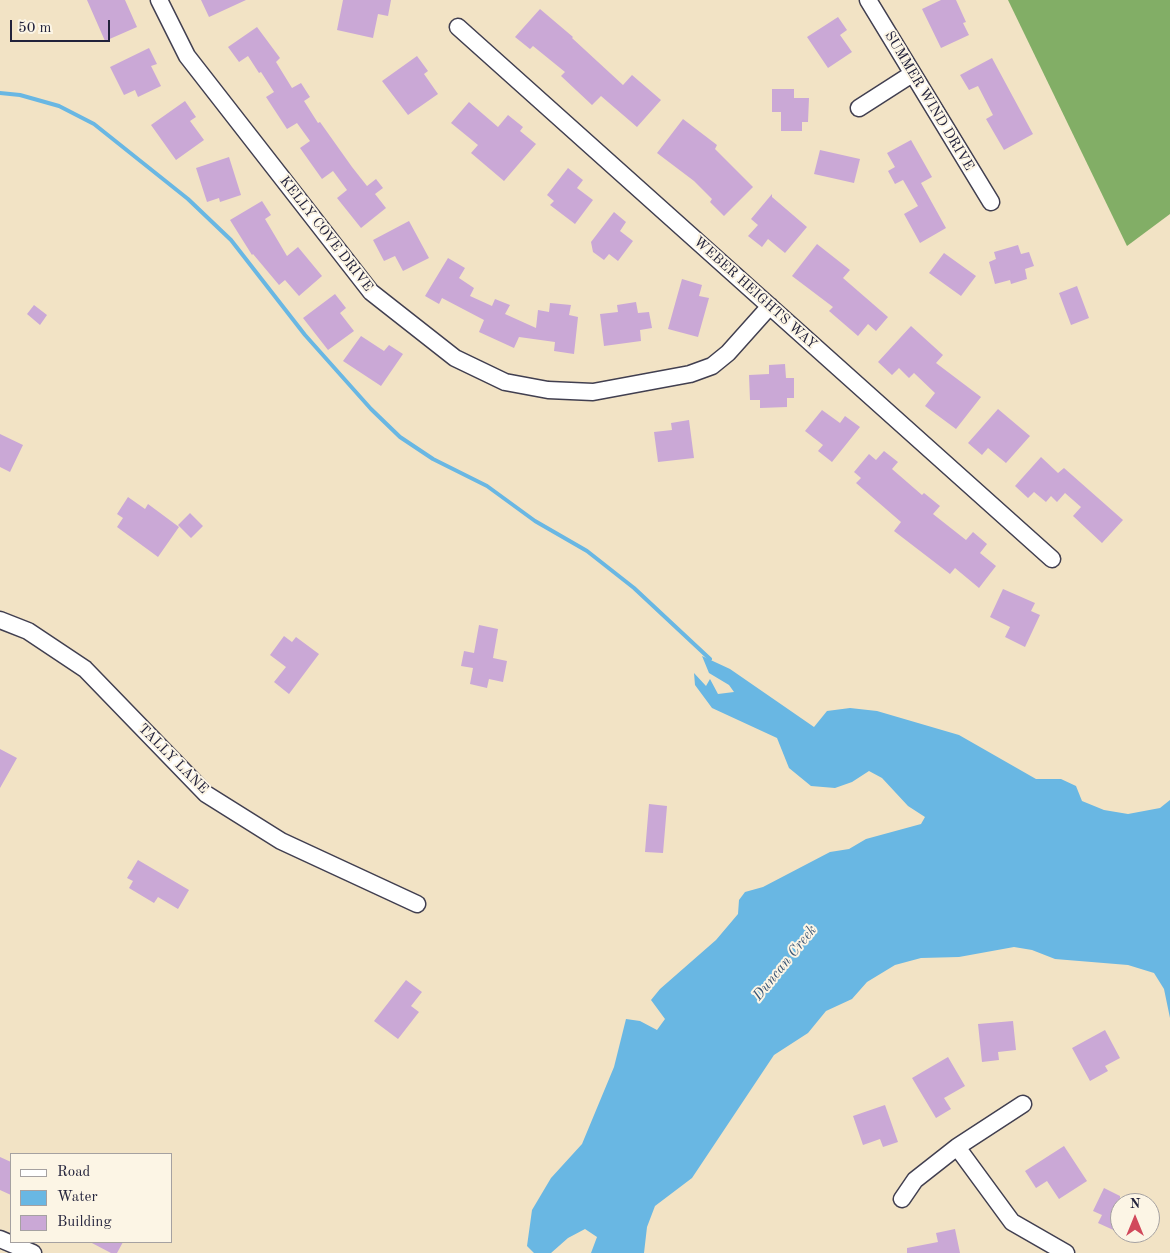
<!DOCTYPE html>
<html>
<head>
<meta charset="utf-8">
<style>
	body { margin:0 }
	#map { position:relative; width:1170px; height:1253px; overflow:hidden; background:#f2e3c5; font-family:"Old Standard TT",serif }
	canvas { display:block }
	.legend { position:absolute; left:10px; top:1153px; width:162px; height:90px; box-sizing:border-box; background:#fcf5e5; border:1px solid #a5a1a1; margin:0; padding:6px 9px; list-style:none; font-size:15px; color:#22223b }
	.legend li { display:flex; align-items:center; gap:10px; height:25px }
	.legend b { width:25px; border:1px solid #a5a1a1 }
	.north { position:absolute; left:1110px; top:1193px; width:50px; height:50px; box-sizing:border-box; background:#fcf5e5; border:1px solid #a5a1a1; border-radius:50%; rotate:0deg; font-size:14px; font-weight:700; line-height:20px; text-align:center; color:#22223b }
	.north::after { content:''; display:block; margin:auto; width:18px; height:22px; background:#d1495b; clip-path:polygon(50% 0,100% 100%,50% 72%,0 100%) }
	.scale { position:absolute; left:10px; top:20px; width:100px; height:22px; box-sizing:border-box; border:2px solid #22223b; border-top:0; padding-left:6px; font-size:15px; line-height:18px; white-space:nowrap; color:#22223b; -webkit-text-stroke:4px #fcf5e5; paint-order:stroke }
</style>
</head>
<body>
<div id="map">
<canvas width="1170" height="1253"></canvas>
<ul class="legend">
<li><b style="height:6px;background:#fff"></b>Road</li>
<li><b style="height:14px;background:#69b7e3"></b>Water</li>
<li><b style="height:14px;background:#caa8d6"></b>Building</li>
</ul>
<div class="north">N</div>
<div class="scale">50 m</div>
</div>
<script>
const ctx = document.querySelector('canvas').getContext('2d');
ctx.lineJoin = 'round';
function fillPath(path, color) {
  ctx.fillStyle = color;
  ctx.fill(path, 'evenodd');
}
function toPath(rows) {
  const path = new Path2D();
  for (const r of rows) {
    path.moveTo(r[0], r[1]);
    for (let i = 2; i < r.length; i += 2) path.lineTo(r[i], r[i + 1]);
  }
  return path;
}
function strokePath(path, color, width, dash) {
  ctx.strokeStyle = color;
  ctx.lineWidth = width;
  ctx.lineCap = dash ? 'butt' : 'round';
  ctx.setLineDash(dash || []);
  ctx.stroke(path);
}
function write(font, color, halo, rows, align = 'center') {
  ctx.font = font + ' "Old Standard TT",serif';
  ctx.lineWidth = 4;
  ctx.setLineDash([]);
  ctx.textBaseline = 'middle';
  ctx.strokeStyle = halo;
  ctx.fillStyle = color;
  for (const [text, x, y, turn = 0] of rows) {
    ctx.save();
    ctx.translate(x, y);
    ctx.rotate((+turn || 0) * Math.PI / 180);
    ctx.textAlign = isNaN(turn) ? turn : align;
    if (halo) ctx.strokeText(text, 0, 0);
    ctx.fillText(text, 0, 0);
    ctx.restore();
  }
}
fillPath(toPath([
	[1008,0,1170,0,1170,214,1127,246]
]), '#82ae66');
fillPath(toPath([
	[702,656,730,669,814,727,827,711,850,708,877,711,959,735,1036,779,1061,779,1076,786,1082,801,1104,810,1128,814,1160,808,1170,800,1170,1018,1164,989,1154,973,1128,965,1055,959,1032,950,1014,947,959,957,921,958,895,965,867,982,852,999,826,1011,808,1033,774,1055,692,1178,655,1206,647,1227,644,1253,591,1253,597,1237,585,1229,568,1238,551,1253,534,1253,527,1246,532,1210,551,1178,582,1144,614,1067,626,1019,640,1021,657,1030,665,1019,651,1000,660,989,716,940,738,914,739,900,745,892,763,887,830,852,849,849,866,839,921,824,925,817,908,806,882,778,869,771,852,782,835,788,811,786,789,768,777,738,712,708,695,685,694,673,706,686,710,679,718,694,734,692,729,685,709,673]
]), '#69b7e3');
strokePath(toPath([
	[0,93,20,95,59,106,94,124,188,199,231,240,305,335,371,409,400,437,433,459,487,486,535,521,587,551,634,588,710,659]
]), '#69b7e3', 4);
fillPath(toPath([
	[87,0,125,0,137,27,105,41],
	[201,0,246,0,209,17],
	[343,0,391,0,388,16,378,14,373,38,337,30],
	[941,0,956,0,966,22,963,23,969,35,941,48,922,9],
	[540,9,573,37,572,38,623,85,632,75,661,100,637,127,601,96,592,105,561,76,565,72,533,46,530,49,515,37],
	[838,17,847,30,840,35,852,52,828,68,807,37],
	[257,27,280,58,276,62,292,88,301,83,310,97,304,101,318,123,320,122,352,167,367,186,376,179,383,188,375,194,386,208,361,228,337,198,347,190,333,171,322,179,300,148,310,141,297,123,287,129,266,97,274,92,261,72,259,73,248,56,239,62,228,47],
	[149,48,157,64,151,66,161,86,138,97,135,90,124,95,110,67],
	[417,56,428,71,424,74,438,94,408,115,382,81],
	[992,58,1033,134,1004,150,986,119,993,115,978,86,969,90,960,75],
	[772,89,794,89,794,98,809,98,808,122,802,122,802,131,781,131,781,112,772,112],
	[185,101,196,117,190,121,204,140,176,160,151,125],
	[469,102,498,127,508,115,523,127,520,131,536,144,504,181,471,153,478,145,451,123],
	[683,119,717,145,715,149,753,187,724,216,710,202,712,199,694,181,657,153],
	[911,140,932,177,921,183,946,228,920,243,904,214,918,206,903,180,895,184,888,171,895,167,887,153],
	[820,150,860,159,854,183,814,174],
	[229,157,241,195,220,202,219,198,207,202,196,168],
	[568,168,583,180,577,188,593,200,575,224,550,205,554,201,547,195],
	[772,194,772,197,807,227,785,253,768,239,762,247,748,236,758,225,751,219],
	[262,201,271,215,265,219,287,256,298,247,322,276,299,296,285,280,279,285,253,254,252,255,230,220],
	[614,212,626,222,620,231,633,241,618,261,609,254,604,260,593,252,591,242],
	[409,221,429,258,403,271,395,256,384,261,373,240],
	[817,244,850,270,843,278,888,317,876,331,868,324,858,336,829,311,833,307,792,276],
	[1018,245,1021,254,1029,252,1034,266,1025,269,1027,279,1011,284,1010,280,995,284,989,262,996,259,994,252],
	[944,253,976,276,961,296,929,273],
	[448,258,465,268,459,278,474,288,470,296,492,306,495,299,510,305,505,314,536,328,538,310,549,312,550,303,571,305,569,315,578,317,574,354,554,351,555,342,519,337,514,348,479,332,484,320,442,298,439,304,425,296],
	[682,279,702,285,699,296,709,298,698,337,668,329],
	[1077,286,1089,318,1071,325,1059,293],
	[335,294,346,308,340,313,354,331,328,350,303,318],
	[636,302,638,313,649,312,652,328,640,330,641,341,604,346,600,314,618,312,617,305],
	[34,305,47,315,40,325,27,314],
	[911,326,943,355,936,363,981,397,956,429,925,406,935,393,914,373,909,378,899,368,892,375,878,362],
	[361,336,384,351,389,345,403,354,381,386,343,361],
	[785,364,786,378,794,378,794,398,787,398,787,407,760,408,760,400,750,400,749,375,769,374,769,365],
	[998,409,1030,436,1006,463,988,448,982,455,968,443],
	[822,410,840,423,845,416,860,427,832,462,818,451,823,445,805,431],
	[689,420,694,458,658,462,654,432,672,430,671,423],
	[0,434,23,445,10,472,0,467],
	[884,451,898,462,892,469,922,495,924,493,940,506,933,514,966,540,973,532,987,544,980,553,996,566,979,588,955,568,950,574,894,531,901,522,856,483,861,478,854,472,869,454,876,460],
	[1041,457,1058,473,1064,468,1123,520,1102,543,1073,516,1081,507,1065,493,1057,502,1051,496,1046,502,1034,492,1028,498,1015,486],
	[128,497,145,509,148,504,179,527,158,557,117,527,123,518,117,514],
	[190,513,203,526,191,538,178,525],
	[1003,589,1035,603,1031,611,1040,615,1025,647,1005,637,1010,627,990,617],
	[479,625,498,629,493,658,507,661,503,682,489,679,487,688,470,684,473,668,461,666,464,651,474,653],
	[284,636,292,642,296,637,319,654,289,694,274,682,286,667,270,655],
	[0,749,17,758,0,788],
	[649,804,667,806,663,853,645,852],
	[138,860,189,890,178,909,158,897,154,903,129,888,133,881,127,878],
	[406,980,422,992,411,1006,419,1012,398,1039,374,1021],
	[1013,1021,1016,1050,998,1052,999,1060,982,1062,978,1024],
	[1105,1030,1120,1058,1105,1066,1108,1071,1090,1081,1072,1048],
	[948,1057,965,1086,944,1098,951,1109,936,1118,912,1078],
	[885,1105,898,1142,883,1147,880,1139,863,1145,853,1116],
	[1064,1146,1087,1181,1059,1199,1047,1181,1036,1188,1025,1171],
	[0,1157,11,1162,11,1195,0,1190],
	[1104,1188,1120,1196,1120,1233,1098,1223,1102,1215,1093,1211],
	[955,1229,960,1253,907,1253,907,1248,938,1242,936,1233],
	[90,1242,123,1242,117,1253,111,1253]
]), '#caa8d6');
const minor = toPath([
	[159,0,187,56,371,292,455,358,505,382,548,390,593,392,690,374,712,366,728,353,770,306],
	[868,0,991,202],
	[458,27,1052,559],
	[859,108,912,74],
	[0,620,28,631,85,669,206,794,281,841,417,904],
	[957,1147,1012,1222,1066,1253],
	[902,1199,915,1180,957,1147,1023,1104],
	[0,1239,33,1253]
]);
strokePath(minor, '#413f50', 19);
strokePath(minor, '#fff', 16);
write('14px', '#22223b', '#fcf5e5', [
	["SUMMER WIND DRIVE",929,101,59],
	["KELLY COVE DRIVE",326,234,52],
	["WEBER HEIGHTS WAY",755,293,42],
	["TALLY LANE",173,759,45]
]);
write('italic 15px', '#3b5676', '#fcf5e5', [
	["Duncan Creek",785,963,-51]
]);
</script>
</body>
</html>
